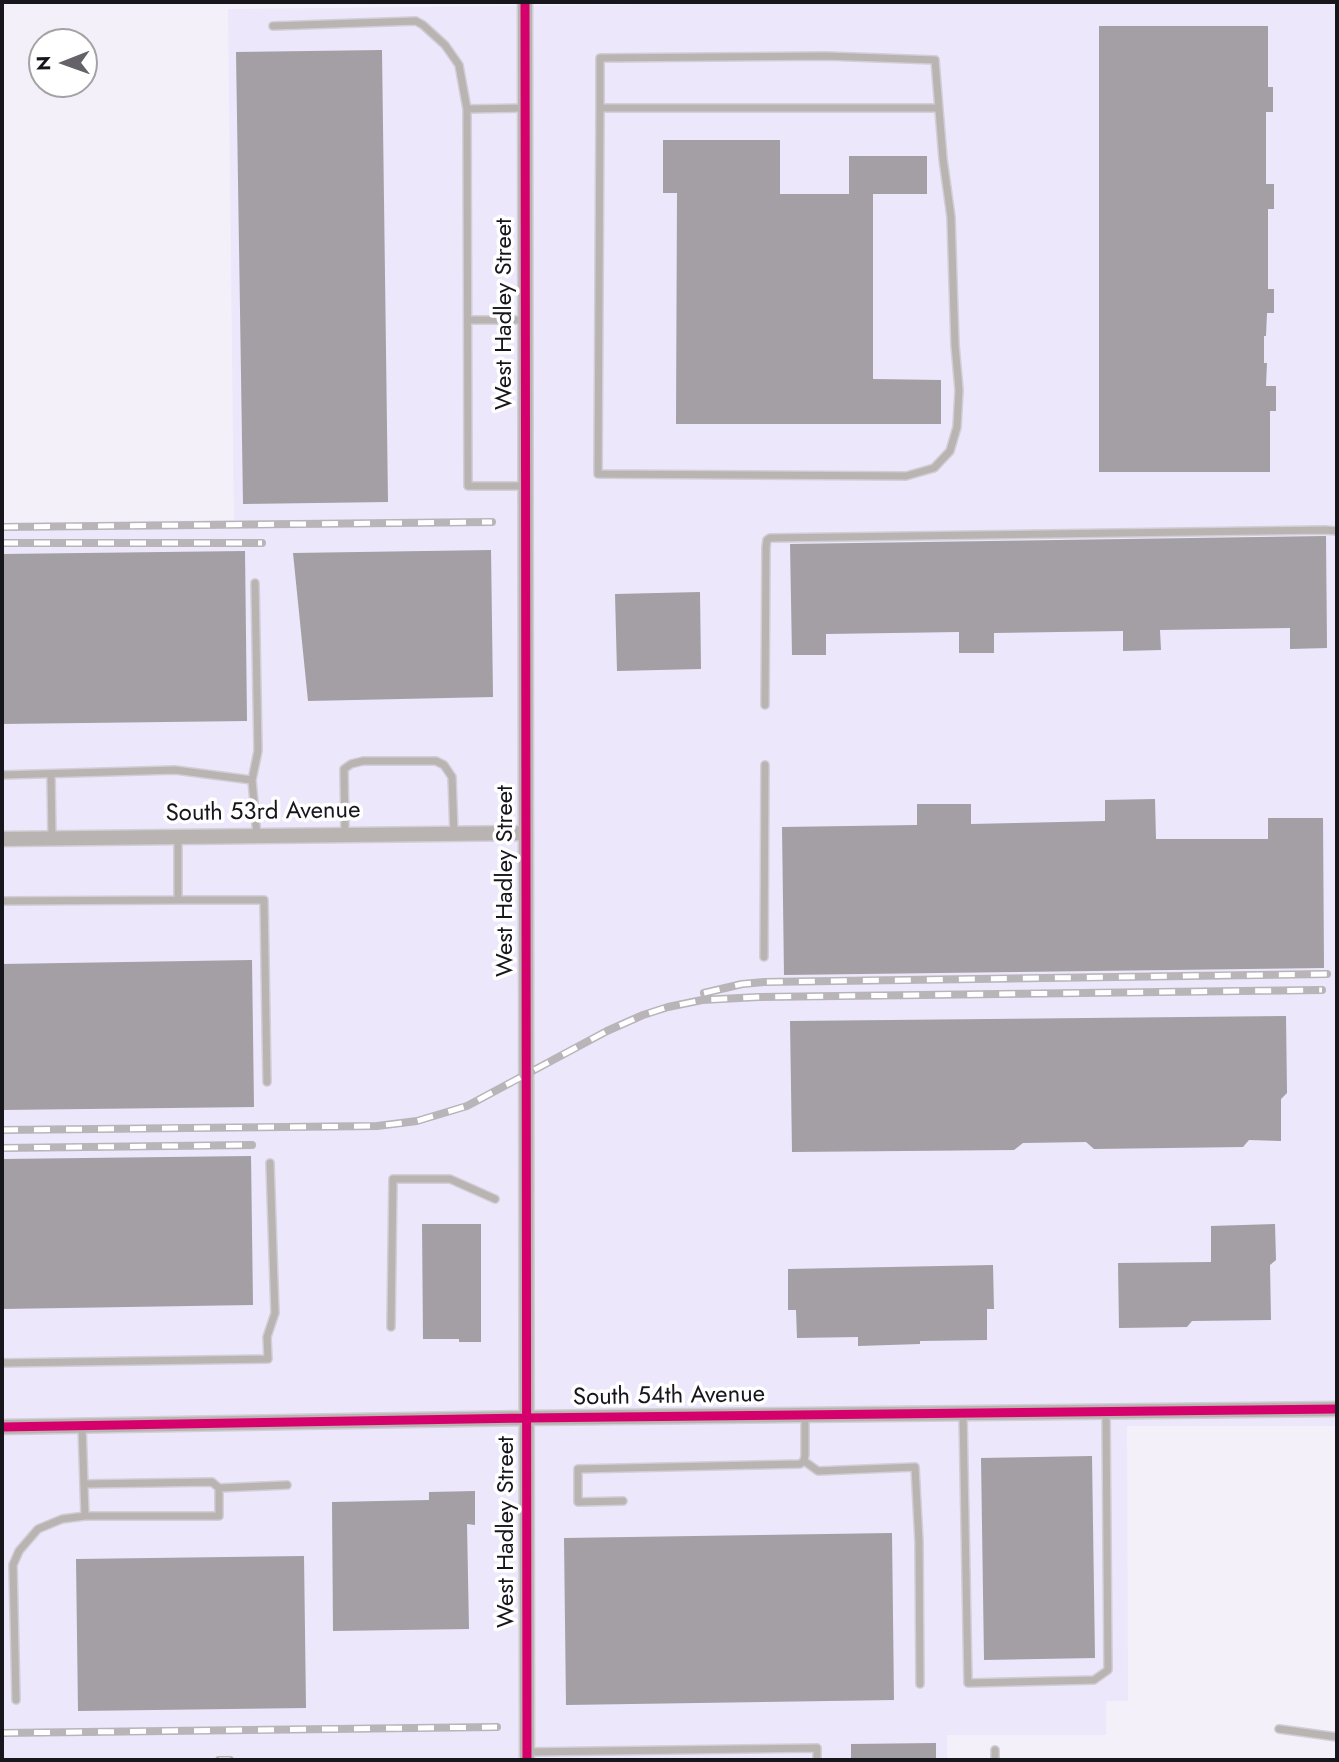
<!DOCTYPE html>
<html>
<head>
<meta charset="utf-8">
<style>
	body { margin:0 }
	#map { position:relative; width:1339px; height:1762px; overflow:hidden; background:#f3f0fa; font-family:Jost,sans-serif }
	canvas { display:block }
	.frame { position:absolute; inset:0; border:4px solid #18161d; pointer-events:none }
	.north { position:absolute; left:28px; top:28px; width:70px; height:70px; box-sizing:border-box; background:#fff; border:2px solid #a3a2a5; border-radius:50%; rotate:269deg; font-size:19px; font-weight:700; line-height:28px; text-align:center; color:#18161d }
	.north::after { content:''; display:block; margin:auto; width:24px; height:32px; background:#65626a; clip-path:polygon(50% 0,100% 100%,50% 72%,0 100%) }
</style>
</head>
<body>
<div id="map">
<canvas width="1339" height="1762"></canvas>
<div class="frame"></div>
<div class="north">N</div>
</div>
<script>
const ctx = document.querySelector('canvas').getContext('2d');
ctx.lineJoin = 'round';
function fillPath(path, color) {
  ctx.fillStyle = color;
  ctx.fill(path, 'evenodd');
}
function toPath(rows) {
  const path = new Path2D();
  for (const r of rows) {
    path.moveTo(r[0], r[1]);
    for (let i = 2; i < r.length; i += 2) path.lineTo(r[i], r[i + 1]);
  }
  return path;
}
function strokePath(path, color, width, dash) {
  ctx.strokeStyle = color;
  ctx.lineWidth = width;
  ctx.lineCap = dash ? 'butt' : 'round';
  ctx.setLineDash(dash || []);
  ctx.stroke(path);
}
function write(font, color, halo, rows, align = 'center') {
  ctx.font = font + ' Jost,sans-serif';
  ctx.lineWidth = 7;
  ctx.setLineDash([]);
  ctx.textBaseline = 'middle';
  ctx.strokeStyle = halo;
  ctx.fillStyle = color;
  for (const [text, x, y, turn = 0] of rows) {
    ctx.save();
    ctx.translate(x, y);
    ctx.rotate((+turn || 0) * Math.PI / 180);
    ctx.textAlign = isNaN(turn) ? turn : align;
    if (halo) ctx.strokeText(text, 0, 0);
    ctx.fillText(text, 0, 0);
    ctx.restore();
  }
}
fillPath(toPath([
	[874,2,1324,2,1337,7,1337,1426,1127,1426,1128,1701,1106,1701,1106,1735,947,1735,947,1760,2,1760,2,523,234,520,228,9]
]), '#ece7fb');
fillPath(toPath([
	[1099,26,1268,26,1268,87,1273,87,1273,112,1266,112,1266,184,1274,184,1274,209,1268,209,1268,289,1274,289,1274,313,1267,313,1266,336,1264,336,1264,363,1267,363,1266,386,1276,386,1276,411,1270,411,1270,472,1099,472],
	[382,50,388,502,243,504,236,52],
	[663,140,780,140,780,194,849,194,849,156,927,156,927,194,873,194,873,379,941,380,941,424,676,424,677,193,663,193],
	[1326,536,1327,648,1290,649,1290,628,1160,630,1161,650,1123,651,1123,631,994,633,994,653,959,653,959,632,826,634,826,655,792,655,790,544],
	[491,550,493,697,308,701,293,553],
	[245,551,247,721,2,724,2,554],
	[700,592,701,669,617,671,615,594],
	[1155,799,1156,839,1268,839,1268,818,1323,818,1324,968,784,975,782,827,917,825,917,804,971,804,971,824,1105,821,1105,800],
	[252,960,254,1107,2,1110,2,964],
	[1286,1016,1287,1093,1281,1099,1281,1141,1249,1140,1243,1147,1094,1149,1086,1142,1023,1143,1014,1150,792,1152,790,1021],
	[251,1156,253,1305,2,1309,2,1159],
	[422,1224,481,1224,481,1342,459,1342,459,1339,423,1339],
	[1275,1224,1276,1260,1270,1265,1271,1320,1192,1321,1187,1327,1119,1328,1118,1263,1211,1262,1211,1226],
	[993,1265,994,1309,987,1309,987,1340,920,1341,920,1344,858,1346,858,1337,797,1338,796,1310,788,1310,788,1269],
	[1092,1456,1095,1658,984,1660,981,1458],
	[475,1491,475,1525,467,1524,469,1629,333,1631,332,1502,429,1500,429,1492],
	[892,1533,894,1700,566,1705,564,1538],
	[304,1556,306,1708,78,1711,76,1559],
	[936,1743,936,1760,851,1760,851,1744]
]), '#a39fa4');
const lane = toPath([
	[273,26,416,21,423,25,445,45,459,65,467,109],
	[525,108,467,109,468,486,525,486],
	[600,108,600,58,826,56,935,60,943,159,951,217,955,345,959,390,957,427,950,451,934,468,906,476,598,474,600,108,938,108],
	[468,320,525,320],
	[765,705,766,547,767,540,770,538,1325,530,1337,531],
	[51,774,52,838],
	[2,775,175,770,252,780,257,836],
	[252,780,258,751,255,583],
	[345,835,344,769,351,764,363,761,436,761,444,765,452,777,454,834],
	[178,900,264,900,267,1082],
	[2,901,178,900,178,837],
	[764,957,765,765],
	[391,1327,393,1179,450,1179,495,1199],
	[2,1363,268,1359,267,1337,275,1313,270,1163],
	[963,1414,968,1683,1094,1680,1108,1670,1106,1412],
	[82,1426,85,1516,219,1516,219,1488,287,1485],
	[804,1461,818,1471,915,1467,919,1542,920,1684],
	[84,1484,212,1482,219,1488],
	[623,1501,578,1502,578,1469,800,1464,804,1461,805,1455,805,1415],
	[16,1700,13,1565,19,1551,38,1529,62,1519,85,1516],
	[1279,1729,1337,1737],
	[995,1750,995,1760],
	[527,1752,817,1748,817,1760]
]);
const street = toPath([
	[525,2,527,1760],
	[2,839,525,833],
	[2,1427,526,1418,1337,1409]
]);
strokePath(lane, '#d1ced6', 10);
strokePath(street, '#d1ced6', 17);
strokePath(lane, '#b9b4b1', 7);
strokePath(street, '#b9b4b1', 14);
const rail = toPath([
	[2,527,492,522],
	[2,543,262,543],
	[704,993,742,984,764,982,1327,974],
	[2,1130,377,1126,417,1121,467,1106,607,1031,643,1015,668,1007,702,1000,759,997,1322,990],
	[2,1148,252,1145],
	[2,1733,497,1727],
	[219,1760,230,1760]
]);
strokePath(rail, '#b8b4b7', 8);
strokePath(rail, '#fff', 5, [16]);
strokePath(toPath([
	[525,2,527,1760],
	[2,1427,526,1418,1337,1409]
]), '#d6006c', 9);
write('24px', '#18161d', '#fff', [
	["West Hadley Street",505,314,-90],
	["South 53rd Avenue",263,813,-1],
	["West Hadley Street",506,881,-90],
	["South 54th Avenue",669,1397,-1],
	["West Hadley Street",507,1532,-90]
]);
</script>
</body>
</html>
